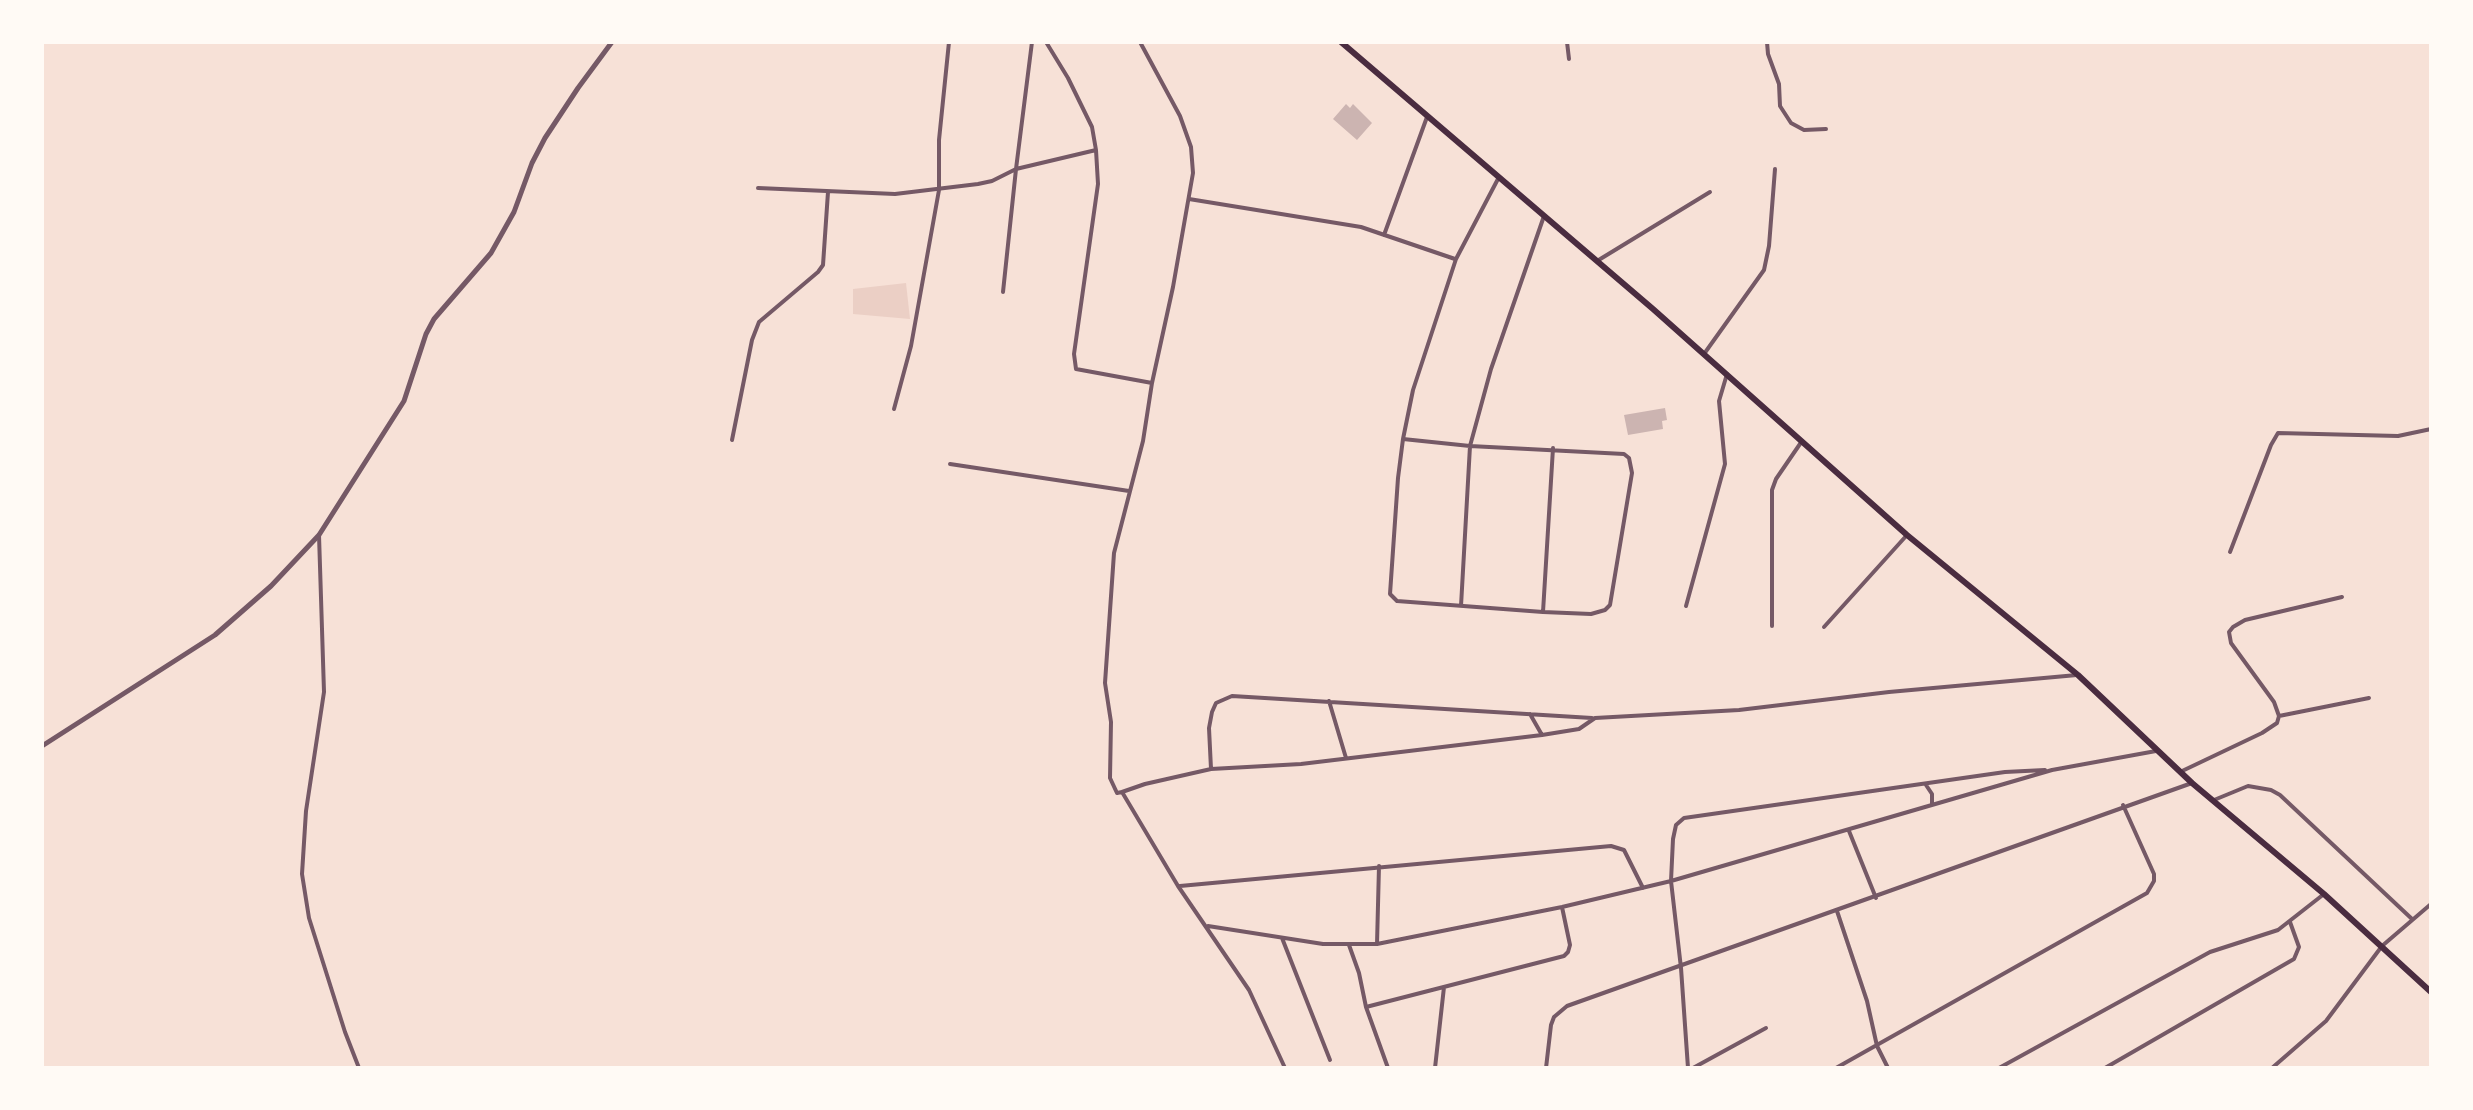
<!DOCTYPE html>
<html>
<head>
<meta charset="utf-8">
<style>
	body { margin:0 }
	#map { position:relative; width:2473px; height:1110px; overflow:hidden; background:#f7e1d7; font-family:Lato,sans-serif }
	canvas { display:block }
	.frame { position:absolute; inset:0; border:44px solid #fffaf5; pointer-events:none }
</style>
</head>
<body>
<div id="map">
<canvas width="2473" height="1110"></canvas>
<div class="frame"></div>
</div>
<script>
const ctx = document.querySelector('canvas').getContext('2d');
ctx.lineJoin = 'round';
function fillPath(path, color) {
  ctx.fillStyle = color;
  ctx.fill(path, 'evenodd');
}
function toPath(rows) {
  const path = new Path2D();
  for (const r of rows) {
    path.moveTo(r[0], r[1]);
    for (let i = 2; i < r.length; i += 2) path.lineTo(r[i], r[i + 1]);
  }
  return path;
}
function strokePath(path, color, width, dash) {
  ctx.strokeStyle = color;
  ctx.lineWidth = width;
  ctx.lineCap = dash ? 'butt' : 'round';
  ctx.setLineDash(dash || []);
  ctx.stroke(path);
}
fillPath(toPath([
	[906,283,910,319,853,314,853,289]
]), '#ebcfc5');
fillPath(toPath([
	[1346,104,1350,108,1353,104,1372,123,1357,140,1333,119],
	[1665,408,1667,420,1662,421,1663,429,1628,435,1624,415]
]), '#ccb4b1');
strokePath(toPath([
	[1046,42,1068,78,1092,127,1096,150,1098,184,1074,354,1076,369,1152,383],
	[1140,42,1180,116,1191,147,1193,173,1173,287,1152,383,1143,441,1114,553,1105,683,1111,722,1110,778,1117,793,1122,792,1178,886,1249,990,1285,1068],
	[1567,42,1569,59],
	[1767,42,1768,54,1779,84,1780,106,1791,123,1804,130,1826,129],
	[758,188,895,194,978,184,992,181,1016,169,1032,42],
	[1189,199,1361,227,1455,259],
	[1384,235,1427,117],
	[1597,261,1710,192],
	[1003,292,1016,169,1096,150],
	[1704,354,1764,270,1769,246,1775,169],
	[894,409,911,346,939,190,939,140,949,42],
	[1403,439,1470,446,1624,454,1629,458,1632,473,1610,605,1605,610,1591,614,1543,612,1397,601,1390,594,1398,478,1403,439,1413,390,1456,259,1499,177],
	[732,440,752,340,759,322,818,272,823,265,828,192],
	[950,464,1129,491],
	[319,535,324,692,306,811,302,874,309,918,345,1032,359,1068],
	[2230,552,2271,445,2278,433,2398,436,2431,429],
	[1461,606,1470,446,1491,369,1544,216],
	[1686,606,1725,464,1719,401,1727,374],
	[1543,612,1553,448],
	[1772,626,1772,490,1776,479,1802,441],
	[1824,627,1907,535],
	[1329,701,1346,758],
	[1530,714,1542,735],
	[2279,716,2369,698],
	[1211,769,1209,728,1212,712,1216,703,1232,696,1592,718],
	[2180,772,2262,733,2277,723,2279,716,2274,702,2231,643,2229,632,2233,627,2245,620,2342,597],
	[1926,785,1932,794,1932,804],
	[1122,792,1145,784,1211,769,1301,764,1542,735,1579,729,1595,718,1739,710,1889,692,2077,675],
	[2214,800,2248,786,2271,790,2280,795,2412,919],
	[1849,831,1876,898],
	[1180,886,1611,846,1624,850,1643,888],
	[1837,911,1867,1001,1877,1046,1888,1068],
	[1208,926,1323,944,1377,944,1562,907,1671,881,2052,770,2156,751],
	[1282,938,1330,1060],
	[1377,944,1379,866],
	[1349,945,1359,973,1366,1007,1388,1068],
	[1366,1007,1564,956,1568,952,1570,945,1562,907],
	[1435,1068,1444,987],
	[1546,1068,1551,1025,1554,1017,1567,1006,2192,783],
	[1688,1068,1681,968,1671,881,1673,839,1676,825,1684,818,2005,772,2045,770],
	[1693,1068,1766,1028],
	[1836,1068,2147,893,2154,881,2154,874,2123,805],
	[1999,1068,2210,952,2278,930,2324,894],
	[2105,1068,2294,959,2299,947,2290,922],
	[2272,1068,2326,1021,2382,946,2431,904]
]), '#755966', 4);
strokePath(toPath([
	[42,746,215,635,271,586,319,535,404,401,426,334,434,319,491,253,514,212,532,163,545,138,578,88,612,42]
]), '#755966', 5);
strokePath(toPath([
	[1341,42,1653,309,1907,535,2078,675,2192,783,2324,894,2431,992]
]), '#4a2c40', 6);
</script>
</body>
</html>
